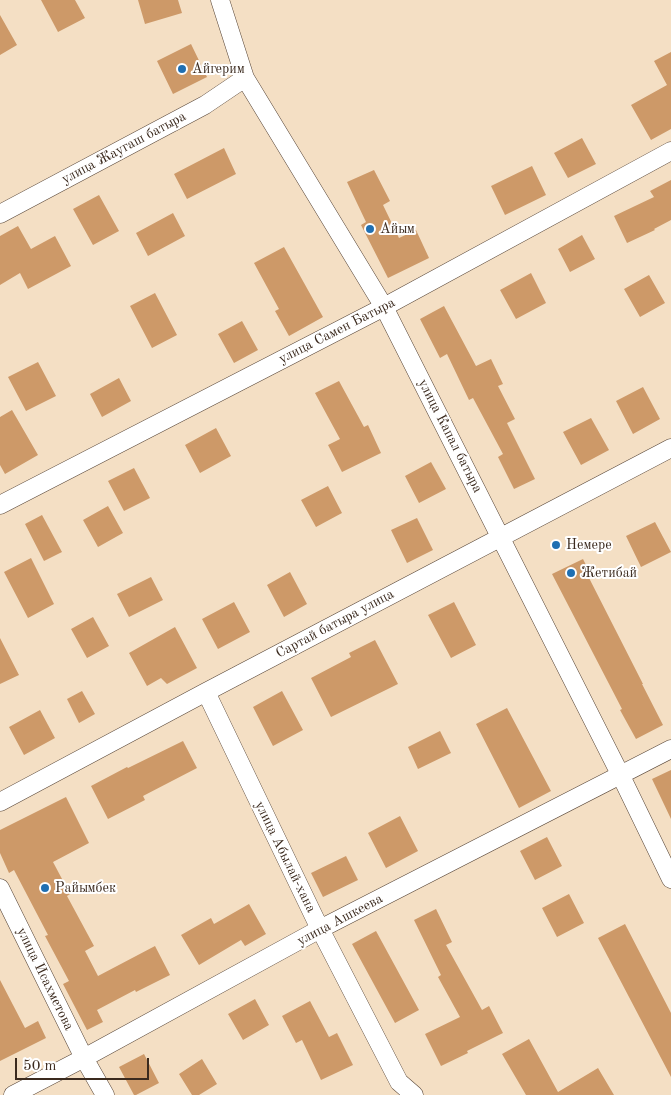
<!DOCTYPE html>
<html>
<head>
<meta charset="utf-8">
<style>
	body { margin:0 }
	#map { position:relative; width:671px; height:1095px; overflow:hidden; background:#f4dfc4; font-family:"Old Standard TT",serif }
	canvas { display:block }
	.scale { position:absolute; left:15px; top:1058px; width:134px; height:22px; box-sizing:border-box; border:2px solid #3b2a1e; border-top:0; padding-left:6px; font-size:15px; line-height:18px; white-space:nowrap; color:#3b2a1e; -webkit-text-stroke:4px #fff; paint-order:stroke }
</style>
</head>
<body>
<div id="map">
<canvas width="671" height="1095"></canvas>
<div class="scale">50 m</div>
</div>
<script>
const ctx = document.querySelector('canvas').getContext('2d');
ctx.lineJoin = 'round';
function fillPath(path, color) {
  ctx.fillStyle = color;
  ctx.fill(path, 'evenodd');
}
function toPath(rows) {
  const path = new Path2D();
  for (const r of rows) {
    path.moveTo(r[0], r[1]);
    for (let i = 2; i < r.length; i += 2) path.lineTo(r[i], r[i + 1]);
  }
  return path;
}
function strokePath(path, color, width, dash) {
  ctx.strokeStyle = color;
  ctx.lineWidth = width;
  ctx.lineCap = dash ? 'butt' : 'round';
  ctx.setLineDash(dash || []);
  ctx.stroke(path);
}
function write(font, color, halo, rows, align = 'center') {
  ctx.font = font + ' "Old Standard TT",serif';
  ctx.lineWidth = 4;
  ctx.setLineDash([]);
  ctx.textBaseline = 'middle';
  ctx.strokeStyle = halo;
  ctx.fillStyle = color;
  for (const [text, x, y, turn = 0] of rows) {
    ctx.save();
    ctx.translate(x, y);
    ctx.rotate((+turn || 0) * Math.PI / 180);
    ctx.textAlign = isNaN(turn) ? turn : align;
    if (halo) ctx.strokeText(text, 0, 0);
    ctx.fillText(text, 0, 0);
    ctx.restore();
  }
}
fillPath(toPath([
	[41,0,75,0,85,18,58,32],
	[138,0,178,0,182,13,145,24],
	[0,15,17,45,0,55],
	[191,44,207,77,173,94,157,61],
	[671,52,671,129,651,140,631,105,667,85,654,61],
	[582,138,596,164,568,178,554,153],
	[224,148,236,174,187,199,174,174],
	[532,166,546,195,505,215,491,186],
	[374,170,390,201,383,205,399,238,416,230,429,258,388,278,361,225,366,222,347,182],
	[671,180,671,220,654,229,655,230,627,243,614,216,654,197,650,191],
	[99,195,119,231,93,245,73,209],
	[173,213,185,236,148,256,136,233],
	[18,226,31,249,55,236,71,266,28,289,20,273,0,285,0,236],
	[582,235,595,259,570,272,558,249],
	[284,247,323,317,289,336,275,311,279,309,254,263],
	[531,273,546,303,516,319,500,290],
	[649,275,665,303,640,317,624,289],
	[155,293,177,335,152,348,130,306],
	[444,306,476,366,491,359,503,384,498,386,515,419,507,423,535,479,514,489,498,457,503,454,473,398,469,400,447,354,440,358,420,319],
	[242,321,258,350,234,363,218,334],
	[38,362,56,396,26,411,8,377],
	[119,378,131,401,102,417,90,394],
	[339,381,364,427,368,425,381,453,342,472,328,445,340,439,315,393],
	[643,387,660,419,633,434,616,401],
	[12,410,38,455,5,474,0,465,0,417],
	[591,418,609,450,581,465,563,432],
	[216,428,231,456,200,473,185,445],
	[431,462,446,489,419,503,405,476],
	[134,468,150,498,124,511,108,481],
	[328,486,342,513,316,527,301,500],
	[108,506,123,533,98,547,83,520],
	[42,515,62,552,44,561,25,524],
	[417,518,433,550,407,563,391,530],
	[655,522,671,552,641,567,626,536],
	[31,558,54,604,28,618,4,572],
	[583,559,590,573,587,574,643,684,642,684,663,725,636,739,620,710,622,709,552,574],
	[290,572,307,604,284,617,267,585],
	[151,577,163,600,129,617,117,594],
	[234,602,250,632,218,649,202,619],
	[454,602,476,645,451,658,428,615],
	[93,617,109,646,87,658,71,629],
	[175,627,197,668,167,684,161,678,147,686,129,653],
	[0,638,19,675,0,684],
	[375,640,398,684,331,717,311,678,351,657,349,653],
	[82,691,95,714,79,723,67,699],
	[282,691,303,730,273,746,253,707],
	[507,708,551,791,519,808,476,724],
	[40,710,55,738,24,755,9,727],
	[440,731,451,753,418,769,408,747],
	[183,741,197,768,143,796,145,800,108,819,91,786,127,767,128,768],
	[671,770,671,819,652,779],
	[66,797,89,843,53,862,70,894,67,896,94,946,85,951,98,976,155,946,170,975,136,992,135,990,97,1010,103,1022,87,1030,63,984,69,981,45,936,48,935,14,870,9,873,0,853,0,830],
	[400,816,418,851,386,868,368,833],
	[547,837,562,866,535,880,520,851],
	[346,856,358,880,323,897,311,873],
	[569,894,584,923,557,937,542,908],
	[249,904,266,934,245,946,241,940,199,965,181,935,211,918,214,924],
	[436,909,452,942,446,945,482,1010,489,1006,503,1033,467,1051,468,1053,441,1066,425,1034,460,1017,438,977,441,975,414,920],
	[625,924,671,1013,671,1077,598,938],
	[376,931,419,1010,395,1023,352,944],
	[0,980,25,1028,38,1021,46,1038,0,1061],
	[255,999,269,1025,243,1040,228,1014],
	[310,1001,329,1037,337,1033,353,1065,321,1080,302,1040,296,1043,282,1016],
	[529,1039,558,1092,598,1068,614,1095,526,1095,502,1054],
	[144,1054,159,1083,136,1095,134,1095,119,1067],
	[202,1059,217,1084,199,1095,192,1095,179,1074]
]), '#cd9968');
const minor = toPath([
	[220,0,245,78,384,307,621,776,671,879],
	[0,214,205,105,245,78],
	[0,505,384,307,671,151],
	[206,692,320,929,399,1082,414,1095],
	[0,802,206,692,671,448],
	[0,888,84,1058,105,1095],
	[13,1095,84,1058,320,929,671,749]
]);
strokePath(minor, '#574537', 19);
strokePath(minor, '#fff', 18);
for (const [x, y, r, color] of [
	[182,69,5,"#1f6fb2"],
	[370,229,5,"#1f6fb2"],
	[556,545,5,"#1f6fb2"],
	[571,573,5,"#1f6fb2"],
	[45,888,5,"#1f6fb2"]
]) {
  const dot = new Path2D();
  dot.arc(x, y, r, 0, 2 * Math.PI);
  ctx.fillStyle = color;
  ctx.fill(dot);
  strokePath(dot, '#fff', 2);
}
write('14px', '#3b2a1e', '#fff', [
	["Айгерим",192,69],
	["Айым",380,229],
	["Немере",566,545],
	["Жетибай",581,573],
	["Райымбек",55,888]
], 'left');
write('14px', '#3b2a1e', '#fff', [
	["улица Жаугаш батыра",124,148,-28],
	["улица Самен Батыра",337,331,-27],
	["улица Капал батыра",450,436,63],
	["Сартай батыра улица",335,624,-28],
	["улица Абылай-хана",285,857,64],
	["улица Ашкеева",340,920,-28],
	["улица Исахметова",45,979,64]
]);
</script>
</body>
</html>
